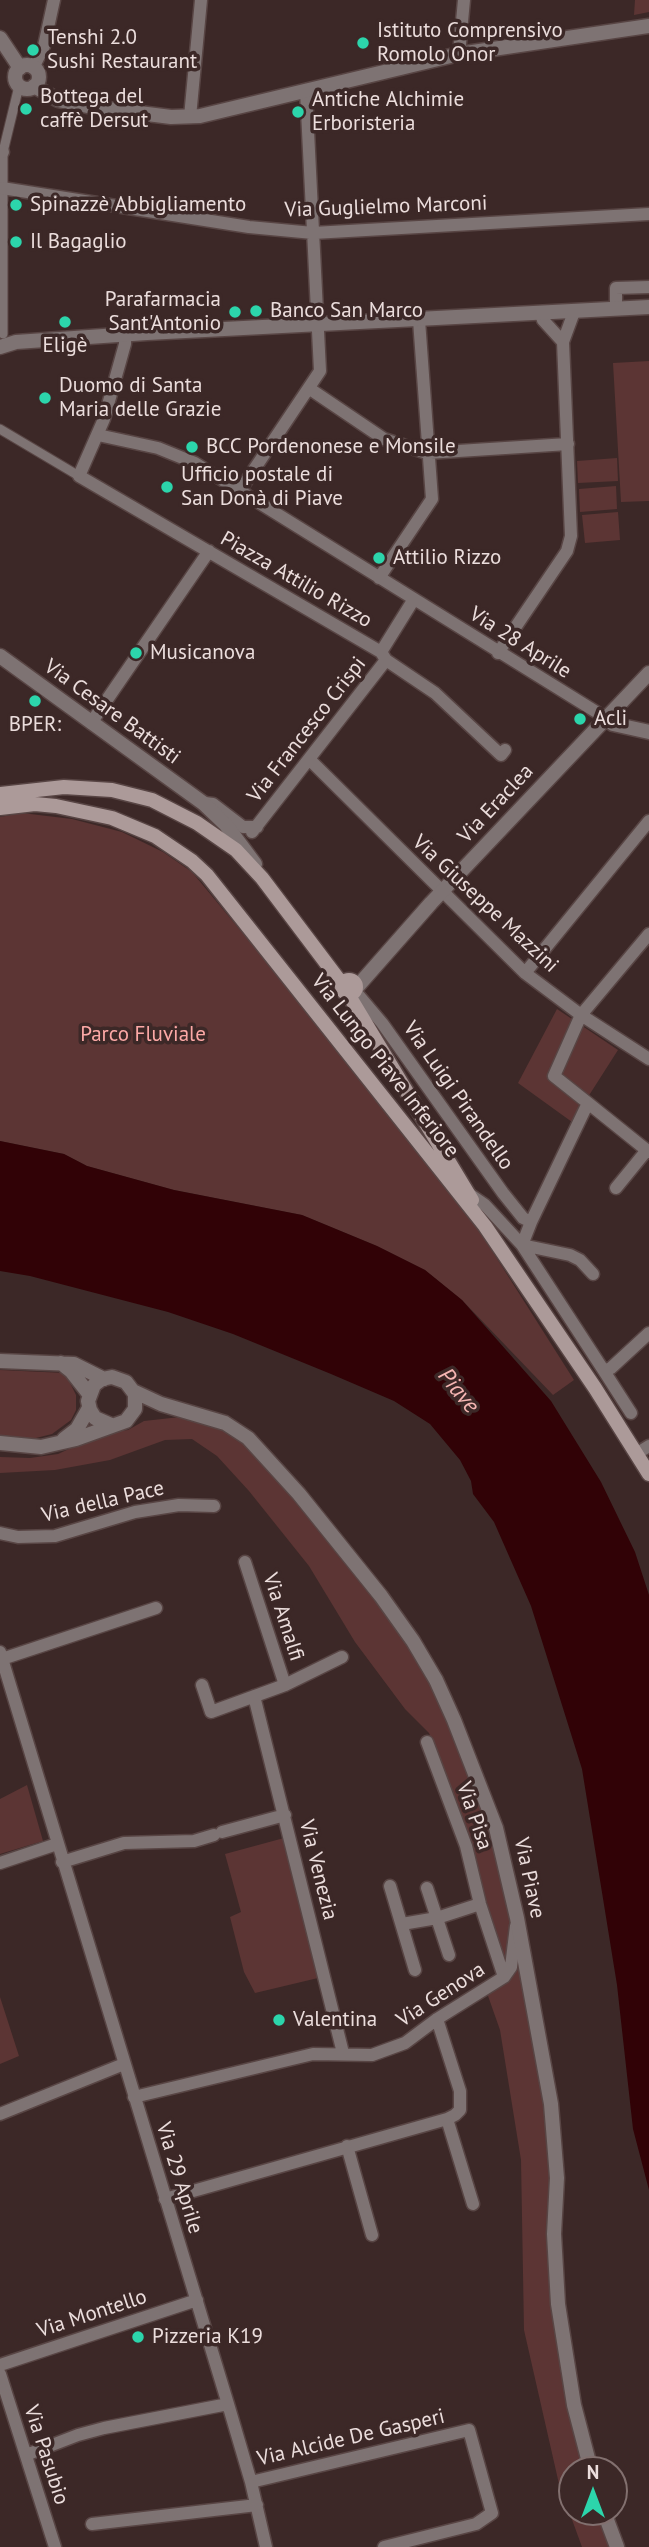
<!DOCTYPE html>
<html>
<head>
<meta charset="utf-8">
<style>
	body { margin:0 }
	#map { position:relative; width:649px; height:2547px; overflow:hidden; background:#3c2827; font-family:"PT Sans",sans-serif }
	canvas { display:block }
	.north { position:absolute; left:558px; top:2456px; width:70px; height:70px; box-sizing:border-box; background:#3c2827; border:2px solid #82706f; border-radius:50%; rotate:0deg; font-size:19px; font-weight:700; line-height:28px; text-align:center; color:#ebdddc }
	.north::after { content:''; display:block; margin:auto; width:24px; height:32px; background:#2cd5ab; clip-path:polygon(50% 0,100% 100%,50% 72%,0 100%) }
</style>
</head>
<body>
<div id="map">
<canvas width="649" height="2547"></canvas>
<div class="north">N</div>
</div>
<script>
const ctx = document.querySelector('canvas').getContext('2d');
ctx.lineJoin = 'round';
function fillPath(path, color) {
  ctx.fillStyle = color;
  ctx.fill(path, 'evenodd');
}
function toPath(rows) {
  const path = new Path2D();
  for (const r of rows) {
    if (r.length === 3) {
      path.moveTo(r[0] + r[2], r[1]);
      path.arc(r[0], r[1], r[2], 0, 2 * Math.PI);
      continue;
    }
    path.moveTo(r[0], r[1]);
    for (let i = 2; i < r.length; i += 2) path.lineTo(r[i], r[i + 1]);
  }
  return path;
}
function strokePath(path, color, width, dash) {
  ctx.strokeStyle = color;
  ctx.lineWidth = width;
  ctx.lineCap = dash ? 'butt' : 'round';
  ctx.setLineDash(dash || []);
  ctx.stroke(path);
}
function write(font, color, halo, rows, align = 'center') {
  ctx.font = font + ' "PT Sans",sans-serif';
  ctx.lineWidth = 7;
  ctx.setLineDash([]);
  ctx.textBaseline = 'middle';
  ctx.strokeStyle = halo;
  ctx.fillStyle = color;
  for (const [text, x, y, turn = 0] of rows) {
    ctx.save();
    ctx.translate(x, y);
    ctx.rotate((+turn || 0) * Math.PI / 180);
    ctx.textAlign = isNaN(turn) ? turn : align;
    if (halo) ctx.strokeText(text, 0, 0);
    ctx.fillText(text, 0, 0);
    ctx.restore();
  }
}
fillPath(toPath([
	[635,0,649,0,649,12,634,15],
	[649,361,649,501,621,502,613,363],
	[617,458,618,481,578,483,577,461],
	[616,486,617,509,580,512,579,489],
	[618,512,620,540,585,543,582,515],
	[22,813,72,819,122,832,163,852,192,872,294,995,482,1235,574,1380,553,1395,462,1300,425,1270,377,1246,302,1215,174,1190,87,1166,64,1154,0,1141,0,817],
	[557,1009,618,1050,572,1122,518,1083],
	[0,1370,65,1373,76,1395,76,1410,71,1420,52,1434,28,1440,0,1438],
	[180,1417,198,1418,214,1424,252,1449,360,1576,418,1659,436,1695,488,1817,512,1924,507,1966,484,1900,473,1851,429,1733,405,1709,355,1642,309,1566,249,1491,217,1456,192,1439,165,1440,110,1460,55,1470,0,1473,0,1457,30,1458,58,1454,104,1433,128,1430,144,1421],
	[27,1785,43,1841,0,1854,0,1799],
	[284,1838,318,1978,255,1993,244,1972,230,1917,241,1912,225,1854],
	[515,1948,542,2084,552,2173,550,2194,586,2470,572,2470,572,2512,600,2512,612,2547,582,2547,559,2484,524,2330,521,2160,500,2030,487,1993],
	[0,1997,19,2056,0,2064]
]), '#5c3534');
fillPath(toPath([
	[0,1141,64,1154,87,1166,174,1190,302,1215,377,1246,425,1270,462,1300,551,1401,601,1482,635,1552,649,1595,649,2190,633,2129,617,1985,582,1769,531,1606,494,1522,473,1494,471,1481,460,1460,430,1424,394,1401,331,1374,233,1334,168,1312,30,1276,0,1271]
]), '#310206');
const pedestrian = toPath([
	[3,334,3,152,19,86],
	[0,429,79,476]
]);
const minor = toPath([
	[459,54,464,0],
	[33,68,44,46,54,0],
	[190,117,201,0],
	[0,152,3,152],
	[2,188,249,227,313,233,649,214],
	[616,309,616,288,649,287],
	[541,314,543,320,563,342],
	[125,334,125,344,104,419,79,476,381,652],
	[310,389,384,439,427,453,568,444],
	[98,435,158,448,195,463,606,718],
	[239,492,320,371,306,91],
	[379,578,432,499,419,320],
	[381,652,414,599],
	[498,653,567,551,571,536,563,342,574,312],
	[386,660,435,693,501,755,505,750],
	[91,723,209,551],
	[310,760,525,973,581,1015,649,1059],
	[205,803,213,804,243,827,257,827],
	[252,832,386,660,381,652],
	[525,973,649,821],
	[355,991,382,1023,503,1193,523,1218,531,1222,588,1103,554,1076,581,1015,649,934],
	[588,1103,649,1152],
	[616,1188,647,1150],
	[469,1194,485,1205,522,1245,570,1255,580,1260,593,1274],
	[531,1222,522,1245,604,1371,611,1368,649,1333],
	[604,1371,631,1413],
	[636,1454,649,1446],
	[0,1533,18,1537,55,1536,135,1512,179,1505,214,1506],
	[245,1562,285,1685],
	[0,1652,228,2404,251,2482,266,2547],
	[2,1659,156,1608],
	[202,1685,211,1712,285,1685,342,1657],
	[254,1696,343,2053],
	[427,1742,466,1846,480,1904,504,1977],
	[222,1832,285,1815],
	[62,1862,124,1843,194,1841,214,1835],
	[0,1863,57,1844],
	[390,1886,415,1970],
	[427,1888,449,1955],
	[402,1924,437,1918,480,1904],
	[134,2097,313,2054,372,2055,405,2043,437,2019,504,1977,511,1967,516,1926],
	[0,2114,124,2064],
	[447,2119,473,2204],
	[347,2146,372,2235],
	[165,2199,447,2119,455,2115,460,2110,460,2091,437,2019],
	[0,2365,197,2300],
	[0,2374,55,2547],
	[26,2455,78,2435,104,2428,228,2404],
	[251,2482,469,2430,492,2513,476,2524,384,2547],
	[92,2524,257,2505]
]);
const tertiary = toPath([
	[0,38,20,68],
	[27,77,12],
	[34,86,58,100,92,107,171,117,200,116,459,54,649,26],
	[0,347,16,342,147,333,649,307],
	[0,656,203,803,226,825,255,864],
	[606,718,613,724,649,732],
	[357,987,431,903,649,673],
	[0,1361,74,1364,104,1379],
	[61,1363,71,1371,89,1394],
	[133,1391,161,1404,225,1423,248,1438,299,1494,381,1596,413,1641,436,1680,454,1720,496,1828,517,1918,551,2104,557,2178,554,2234,558,2304,574,2405,591,2470],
	[64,1439,77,1429,89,1408],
	[0,1443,41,1447,76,1439,126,1421,135,1409,135,1394,126,1382,112,1377,102,1379,94,1385,88,1401,90,1410,95,1418,111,1425],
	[604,2512,617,2547]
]);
const secondary = toPath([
	[0,794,64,787,112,790,152,800,197,823,236,850,262,878,342,984],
	[0,808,35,804,56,806,112,818,155,836,192,861,207,875,485,1226,595,1388,649,1474],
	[349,987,7],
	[348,994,472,1200]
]);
strokePath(pedestrian, '#584544', 11);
strokePath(minor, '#584544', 15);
strokePath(tertiary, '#584544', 17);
strokePath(secondary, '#584544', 17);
strokePath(pedestrian, '#7e7373', 9);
strokePath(minor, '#7e7373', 12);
strokePath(tertiary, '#7e7373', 14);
strokePath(secondary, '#ac9a99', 14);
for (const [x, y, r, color] of [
	[363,43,7,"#2cd5ab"],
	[33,50,7,"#2cd5ab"],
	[26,109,7,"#2cd5ab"],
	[298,112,7,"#2cd5ab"],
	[16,205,7,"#2cd5ab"],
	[16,242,7,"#2cd5ab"],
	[256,311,7,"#2cd5ab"],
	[235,312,7,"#2cd5ab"],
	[65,322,7,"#2cd5ab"],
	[45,398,7,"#2cd5ab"],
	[192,447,7,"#2cd5ab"],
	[167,487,7,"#2cd5ab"],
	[379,558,7,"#2cd5ab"],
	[136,653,7,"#2cd5ab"],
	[35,701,7,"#2cd5ab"],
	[580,719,7,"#2cd5ab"],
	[279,2020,7,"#2cd5ab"],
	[138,2337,7,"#2cd5ab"]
]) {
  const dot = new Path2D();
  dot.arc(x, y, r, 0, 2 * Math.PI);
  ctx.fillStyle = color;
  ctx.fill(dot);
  strokePath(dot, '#3c2827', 2.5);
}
write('21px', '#ebdddc', '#3c2827', [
	["Istituto Comprensivo",377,31],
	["Romolo Onor",377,55],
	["Tenshi 2.0",47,38],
	["Sushi Restaurant",47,62],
	["Bottega del",40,97],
	["caffè Dersut",40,121],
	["Antiche Alchimie",312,100],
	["Erboristeria",312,124],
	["Spinazzè Abbigliamento",30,205],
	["Il Bagaglio",30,242],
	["Parafarmacia",221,300,"right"],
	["Sant'Antonio",221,324,"right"],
	["Banco San Marco",270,311],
	["Eligè",65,346,"center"],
	["Duomo di Santa",59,386],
	["Maria delle Grazie",59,410],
	["BCC Pordenonese e Monsile",206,447],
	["Ufficio postale di",181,475],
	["San Donà di Piave",181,499],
	["Attilio Rizzo",393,558],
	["Musicanova",150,653],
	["Acli",594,719],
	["BPER:",35,725,"center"],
	["Valentina",293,2020],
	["Pizzeria K19",152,2337]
], 'left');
write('21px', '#ebdddc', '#3c2827', [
	["Via Guglielmo Marconi",386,207,-2],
	["Piazza Attilio Rizzo",296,580,30],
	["Via 28 Aprile",520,643,32],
	["Via Cesare Battisti",112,712,36],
	["Via Francesco Crispi",307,730,-52],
	["Via Eraclea",496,804,-47],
	["Via Giuseppe Mazzini",485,904,43],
	["Via Lungo Piave Inferiore",385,1066,52],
	["Via Luigi Pirandello",458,1096,55],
	["Via della Pace",103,1502,-13],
	["Via Amalfi",283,1617,72],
	["Via Pisa",474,1816,71],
	["Via Venezia",318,1870,76],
	["Via Piave",529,1878,78],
	["Via Genova",441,1995,-33],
	["Via 29 Aprile",179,2178,73],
	["Via Montello",92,2314,-18],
	["Via Alcide De Gasperi",351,2438,-13],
	["Via Pasubio",46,2455,72]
]);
write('21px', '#fca8a6', '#3c2827', [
	["Parco Fluviale",143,1035]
]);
write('italic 23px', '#f6b6b3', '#3c2827', [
	["Piave",458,1391,51]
]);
</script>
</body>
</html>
